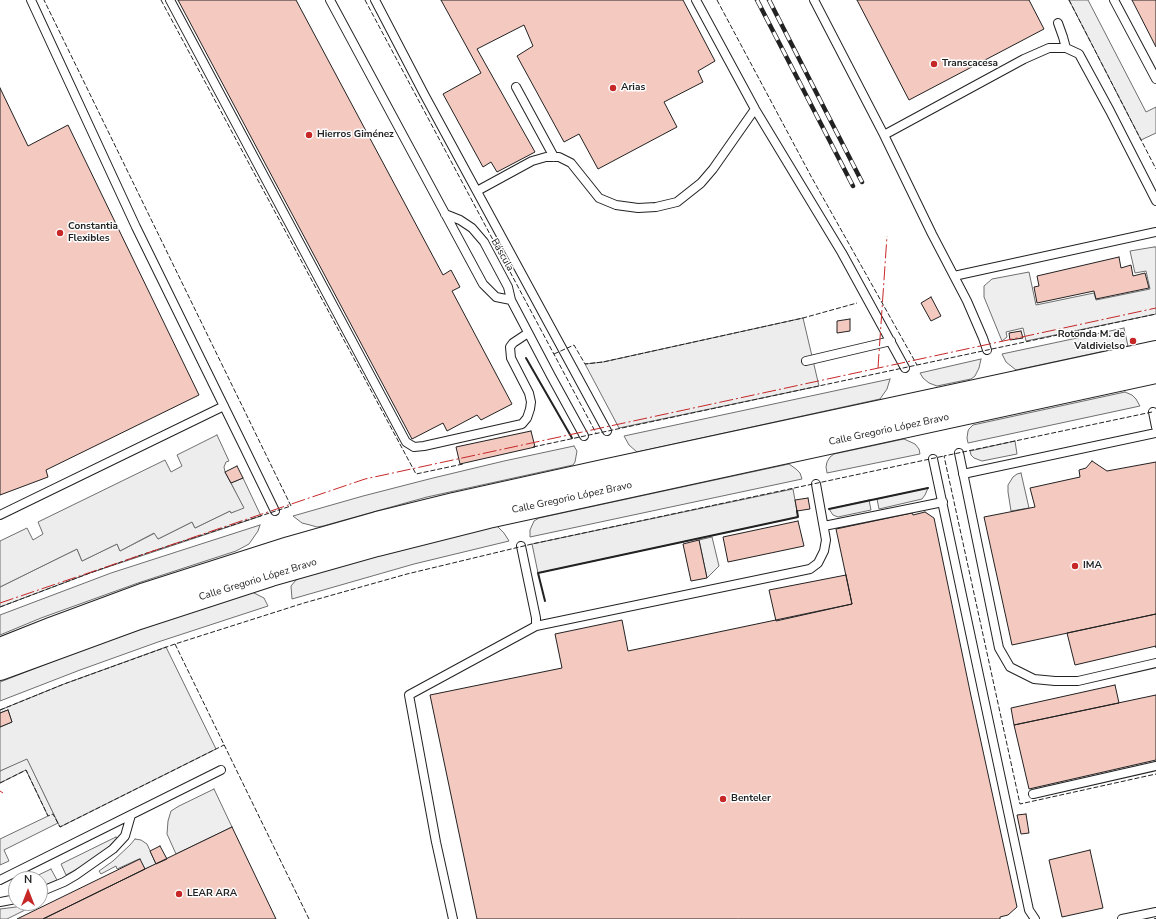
<!DOCTYPE html>
<html>
<head>
<meta charset="utf-8">
<style>
	body { margin:0 }
	#map { position:relative; width:1156px; height:919px; overflow:hidden; background:#fff; font-family:"Nunito Sans",sans-serif }
	canvas { display:block }
	.north { position:absolute; left:8px; top:871px; width:40px; height:40px; box-sizing:border-box; background:#fff; border:1px solid #a7a7a7; border-radius:50%; rotate:0deg; font-size:11px; font-weight:700; line-height:16px; text-align:center; color:#222 }
	.north::after { content:''; display:block; margin:auto; width:14px; height:18px; background:#c62828; clip-path:polygon(50% 0,100% 100%,50% 72%,0 100%) }
</style>
</head>
<body>
<div id="map">
<canvas width="1156" height="919"></canvas>
<div class="north">N</div>
</div>
<script>
const ctx = document.querySelector('canvas').getContext('2d');
ctx.lineJoin = 'round';
function fillPath(path, color) {
  ctx.fillStyle = color;
  ctx.fill(path, 'evenodd');
}
function toPath(rows) {
  const path = new Path2D();
  for (const r of rows) {
    path.moveTo(r[0], r[1]);
    for (let i = 2; i < r.length; i += 2) path.lineTo(r[i], r[i + 1]);
  }
  return path;
}
function strokePath(path, color, width, dash) {
  ctx.strokeStyle = color;
  ctx.lineWidth = width;
  ctx.lineCap = dash ? 'butt' : 'round';
  ctx.setLineDash(dash || []);
  ctx.stroke(path);
}
function write(font, color, halo, rows, align = 'center') {
  ctx.font = font + ' "Nunito Sans",sans-serif';
  ctx.lineWidth = 3;
  ctx.setLineDash([]);
  ctx.textBaseline = 'middle';
  ctx.strokeStyle = halo;
  ctx.fillStyle = color;
  for (const [text, x, y, turn = 0] of rows) {
    ctx.save();
    ctx.translate(x, y);
    ctx.rotate((+turn || 0) * Math.PI / 180);
    ctx.textAlign = isNaN(turn) ? turn : align;
    if (halo) ctx.strokeText(text, 0, 0);
    ctx.fillText(text, 0, 0);
    ctx.restore();
  }
}
const green = toPath([
	[1069,0,1088,0,1146,112,1156,107,1156,133,1141,140,1069,0],
	[1154,247,1156,247,1156,314,1026,341,1023,328,1006,332,1007,337,1002,341,984,297,984,286,992,279,1029,272,1036,305,1094,293,1096,300,1150,289,1146,271,1135,273,1130,251,1154,247],
	[1124,328,1128,346,1016,370,1006,362,1002,354,1124,328],
	[981,359,979,368,975,376,971,379,937,386,929,383,923,378,920,373,981,359],
	[890,379,887,389,880,399,637,452,629,445,624,436,890,379],
	[1125,392,1132,395,1136,399,1140,406,968,443,967,438,968,431,969,429,973,425,1125,392],
	[904,439,915,444,919,449,920,454,827,473,826,467,827,462,830,457,834,454,904,439],
	[1015,441,1017,454,982,461,974,458,971,455,970,451,1015,441],
	[574,446,577,451,575,462,573,465,427,497,323,526,317,527,310,525,302,523,293,516,363,496,433,478,504,461,574,446],
	[789,464,796,469,800,473,802,479,530,537,530,530,534,521,539,518,789,464],
	[1021,473,1029,508,1011,511,1008,492,1008,485,1013,477,1017,474,1021,473],
	[243,478,261,516,90,573,0,607,0,587,77,549,82,561,117,544,120,551,155,533,158,539,192,522,195,528,230,511,231,513,243,507,231,483,243,478],
	[928,488,925,495,922,499,879,509,877,499,928,488],
	[869,500,871,510,838,517,833,515,829,509,869,500],
	[260,525,258,531,249,544,236,551,138,583,41,618,0,635,0,615,111,573,260,525],
	[497,526,504,533,509,541,414,564,292,599,291,586,296,580,302,577,357,561,456,536,497,526],
	[712,537,719,566,707,578,699,540,712,537],
	[252,592,264,598,268,606,158,642,80,670,0,701,0,682,98,644,165,621,252,592],
	[27,758,58,823,4,850,9,861,0,865,0,839,48,816,26,770,0,783,0,771,27,758],
	[214,789,232,827,176,854,167,834,168,821,171,811,179,806,214,789],
	[116,837,117,839,104,851,86,864,66,875,61,864,116,837],
	[135,839,141,840,147,844,156,864,145,869,139,859,117,869,116,866,101,874,99,871,113,861,130,845,135,839],
	[51,869,57,880,40,887,40,879,30,879,51,869],
	[27,903,37,903,37,904,7,919,0,919,0,909,16,907,27,903]
]);
fillPath(green, '#eee');
strokePath(green, '#6f6f6f', 1);
const parking = toPath([
	[803,318,819,386,619,428,585,364,603,362,803,318],
	[217,435,229,461,226,462,224,467,225,472,244,508,231,513,230,511,195,528,192,522,158,539,154,533,120,551,117,544,82,561,77,549,0,587,0,541,27,528,33,540,43,534,38,522,165,460,171,472,182,466,177,455,217,435],
	[793,489,798,517,538,573,532,544,793,489],
	[166,647,216,749,60,827,27,759,0,771,0,727,12,722,8,710,0,713,0,710,64,684,166,647]
]);
fillPath(parking, '#ededed');
strokePath(parking, '#6f6f6f', 1);
const building = toPath([
	[178,0,296,0,443,275,451,270,460,287,452,291,512,404,481,420,477,415,447,431,443,423,412,439,178,0],
	[441,0,683,0,715,61,698,71,703,82,664,102,677,127,598,169,579,134,564,142,517,56,533,46,524,25,477,49,535,152,497,172,491,162,483,167,443,94,481,73,441,0],
	[857,0,1029,0,1044,29,909,100,857,0],
	[1132,0,1156,0,1156,47,1132,0],
	[0,88,28,146,68,125,199,395,46,470,48,477,0,495,0,88],
	[1119,257,1121,268,1131,265,1133,276,1145,273,1149,288,1096,299,1094,291,1037,303,1034,287,1039,286,1037,276,1119,257],
	[931,297,941,316,931,321,921,303,931,297],
	[850,319,850,331,837,333,837,321,850,319],
	[1021,331,1023,338,1010,340,1009,333,1021,331],
	[531,431,535,447,460,464,456,447,531,431],
	[1092,461,1107,471,1156,462,1156,614,1012,645,984,517,1035,507,1030,488,1080,477,1079,470,1086,468,1092,461],
	[237,466,243,478,231,483,225,472,237,466],
	[808,498,810,509,797,511,795,500,808,498],
	[925,512,934,518,971,696,1017,907,1008,915,1000,917,1000,919,477,919,430,695,562,668,555,634,622,620,628,651,852,604,836,529,912,513,913,515,925,512],
	[798,521,804,546,728,562,723,537,798,521],
	[699,540,707,578,691,581,683,544,699,540],
	[846,575,852,604,776,621,769,590,846,575],
	[1156,614,1156,648,1156,646,1075,665,1067,633,1156,614],
	[1115,685,1119,703,1014,725,1011,708,1115,685],
	[1156,695,1156,760,1029,789,1014,725,1156,695],
	[8,710,12,722,0,727,0,713,8,710],
	[1026,814,1029,833,1021,834,1017,815,1026,814],
	[232,827,276,919,43,919,145,869,232,827],
	[160,846,167,859,156,864,150,851,160,846],
	[1090,850,1103,908,1062,917,1049,860,1090,850],
	[140,859,145,869,43,919,17,919,140,859]
]);
fillPath(building, '#f3c9c0');
strokePath(building, '#222', 1);
const service = toPath([
	[31,0,136,227,244,447,275,511],
	[170,0,406,442,414,447,424,446,522,424,527,418,530,409,531,402,529,393,511,358,510,347,513,343,528,333],
	[330,0,483,284,496,297,511,300,551,376,584,436],
	[375,0,424,94,607,431],
	[696,0,755,109,842,253,905,368],
	[814,0,884,135,932,234,967,301,983,338,987,350],
	[1114,0,1156,79],
	[1058,23,1063,37,1066,48],
	[516,87,554,157],
	[884,135,1024,59,1049,48,1066,48,1079,54,1110,111,1156,201],
	[477,191,532,161,546,157,559,157,571,163,599,198,616,205,638,208,656,207,677,202,701,183,713,169,755,109],
	[445,214,460,220,472,228,484,242,508,287,511,300],
	[954,276,1156,232],
	[806,361,891,341],
	[1153,412,1156,427],
	[959,453,999,648,1010,667,1034,679,1055,681,1078,681,1156,663],
	[933,459,1029,910,1035,919],
	[963,474,1156,433],
	[0,515,224,406],
	[824,526,943,502],
	[536,626,810,569,818,563,824,551,826,540,816,484],
	[1033,794,1156,766],
	[0,880,221,770],
	[40,892,64,882,76,875,113,849,125,836,131,815],
	[0,902,16,899],
	[453,919,436,842,409,695,536,626,536,618,521,546],
	[1122,919,1156,912]
]);
const secondary = toPath([
	[0,649,53,628,142,595,289,548,377,523,454,504,603,471,1156,352],
	[0,669,139,618,271,575,377,545,488,517,1156,372]
]);
strokePath(service, '#222', 10);
strokePath(secondary, '#222', 24);
strokePath(service, '#fff', 8);
strokePath(secondary, '#fff', 22);
const rail = toPath([
	[757,0,853,186],
	[769,0,862,182]
]);
strokePath(rail, '#222', 4.5);
strokePath(rail, '#fff', 3, [9]);
strokePath(toPath([
	[161,0,416,474,463,464],
	[365,0,596,433],
	[717,0,812,178,917,365],
	[1069,0,1156,169],
	[554,354,574,345,585,364,603,362,803,318,857,303],
	[1152,412,944,456,1020,804,1156,774],
	[533,447,1156,314],
	[0,607,90,573,141,555,291,506,44,0],
	[175,644,309,919],
	[0,710,64,684,175,644,304,603,407,574,532,544,944,456],
	[0,783,26,770,48,816,53,814,60,827,224,745]
]), '#222', 1, [5, 2]);
strokePath(toPath([
	[526,358,572,438],
	[829,509,928,488],
	[545,601,538,573,798,517,797,511],
	[1155,919,1156,919]
]), '#222', 2);
strokePath(toPath([
	[878,368,887,236],
	[0,603,365,479,1156,308],
	[0,791,3,793]
]), '#c62828', 1, [14, 3, 2, 3]);
for (const [x, y, r, color] of [
	[934,64,4,"#c62828"],
	[613,88,4,"#c62828"],
	[309,135,4,"#c62828"],
	[60,233,4,"#c62828"],
	[1133,341,4,"#c62828"],
	[1075,566,4,"#c62828"],
	[723,799,4,"#c62828"],
	[179,894,4,"#c62828"]
]) {
  const dot = new Path2D();
  dot.arc(x, y, r, 0, 2 * Math.PI);
  ctx.fillStyle = color;
  ctx.fill(dot);
  strokePath(dot, '#fff', 1.5);
}
write('bold 10px', '#222', '#fff', [
	["Transcacesa",942,64],
	["Arias",621,88],
	["Hierros Giménez",317,135],
	["Constantia",68,227],
	["Flexibles",68,239],
	["Rotonda M. de",1125,335,"right"],
	["Valdivielso",1125,347,"right"],
	["IMA",1083,566],
	["Benteler",731,799],
	["LEAR ARA",187,894]
], 'left');
write('10px', '#222', '#fff', [
	["Báscula",502,255,61],
	["Calle Gregorio López Bravo",889,430,-12],
	["Calle Gregorio López Bravo",572,498,-12],
	["Calle Gregorio López Bravo",258,580,-17]
]);
</script>
</body>
</html>
